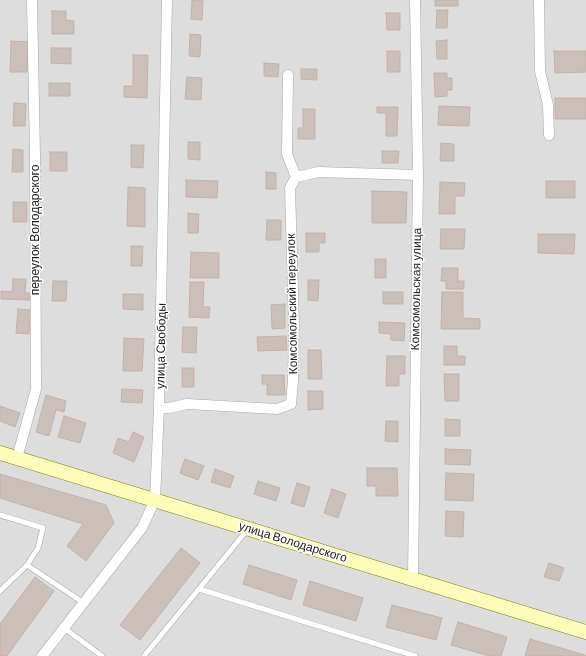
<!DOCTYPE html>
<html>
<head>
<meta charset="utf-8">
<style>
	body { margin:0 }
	canvas { display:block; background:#f1ede6 }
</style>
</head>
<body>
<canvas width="586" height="656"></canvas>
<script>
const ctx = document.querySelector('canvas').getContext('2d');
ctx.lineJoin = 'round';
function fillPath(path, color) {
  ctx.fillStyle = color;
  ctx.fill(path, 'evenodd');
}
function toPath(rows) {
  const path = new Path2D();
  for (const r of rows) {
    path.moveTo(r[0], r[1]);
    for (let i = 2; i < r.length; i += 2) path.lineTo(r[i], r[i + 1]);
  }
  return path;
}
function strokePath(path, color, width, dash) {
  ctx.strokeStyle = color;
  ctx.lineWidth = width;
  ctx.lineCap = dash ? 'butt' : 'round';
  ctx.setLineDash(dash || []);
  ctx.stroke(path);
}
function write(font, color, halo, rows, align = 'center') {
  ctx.font = font + ' Barlow,sans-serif';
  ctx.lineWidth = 3;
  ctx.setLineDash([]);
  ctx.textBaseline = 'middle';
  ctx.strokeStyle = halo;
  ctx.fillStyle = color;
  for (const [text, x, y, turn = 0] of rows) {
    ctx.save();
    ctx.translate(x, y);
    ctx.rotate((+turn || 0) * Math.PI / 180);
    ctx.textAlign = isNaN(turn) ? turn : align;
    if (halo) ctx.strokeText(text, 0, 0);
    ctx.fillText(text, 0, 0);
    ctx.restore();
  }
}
fillPath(toPath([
	[0,0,586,0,586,656,0,656]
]), '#dedddd');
const building = toPath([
	[192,0,203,0,202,20,191,19,192,0],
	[435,0,458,0,458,6,435,6,435,0],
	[437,10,448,10,447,28,436,28,437,10],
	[52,11,66,11,66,20,74,21,74,34,52,34,52,11],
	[386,13,400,13,400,30,387,30,386,13],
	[190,34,201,35,200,57,189,56,190,34],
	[447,40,447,59,437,59,436,41,447,40],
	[11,41,28,42,27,72,10,72,11,41],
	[51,48,71,48,71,64,51,63,51,48],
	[387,51,400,51,400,72,387,72,387,51],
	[554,51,586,51,586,72,555,73,554,51],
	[133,55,148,55,147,98,124,97,124,86,133,86,133,55],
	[264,63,279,64,278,77,264,76,264,63],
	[301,69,317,69,317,80,301,79,301,69],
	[434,73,447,73,447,78,452,78,452,90,447,90,447,96,435,97,434,73],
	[187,77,202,78,201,100,185,99,187,77],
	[49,83,70,83,70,96,49,96,49,83],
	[555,98,586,98,586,119,555,119,555,98],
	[14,103,26,104,25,126,13,126,14,103],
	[439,106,470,107,469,126,438,125,439,106],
	[377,107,398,107,397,136,386,136,386,113,377,113,377,107],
	[303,109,315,109,315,139,298,139,298,128,303,128,303,109],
	[188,142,200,142,200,160,188,159,188,142],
	[441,143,454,144,454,161,440,161,441,143],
	[131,145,144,145,143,168,131,167,131,145],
	[13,149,23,150,23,172,12,172,13,149],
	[382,151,399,151,398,163,382,163,382,151],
	[50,152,67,152,67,171,50,171,50,152],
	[266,172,276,173,276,189,266,189,266,172],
	[186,180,218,181,217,198,186,197,186,180],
	[546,181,575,181,575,198,546,198,546,181],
	[440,182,465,183,464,196,455,196,455,214,439,214,440,182],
	[128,187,145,188,145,227,127,226,128,187],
	[372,191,407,192,406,223,372,223,372,191],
	[13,202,27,202,27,222,13,222,13,202],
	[188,213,199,214,198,233,188,233,188,213],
	[267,220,281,220,281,240,266,240,267,220],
	[441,229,465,229,464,249,440,249,441,229],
	[306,233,325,233,325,243,319,243,319,252,306,252,306,233],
	[538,234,575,234,574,254,538,253,538,234],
	[131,246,143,246,142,266,131,266,131,246],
	[191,252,219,253,219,278,190,278,191,252],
	[375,259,386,259,386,278,375,278,375,259],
	[442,268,458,268,458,281,464,281,464,289,446,289,446,281,441,281,442,268],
	[13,279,26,279,25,293,30,293,30,300,1,299,1,291,12,292,13,279],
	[308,280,319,280,318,301,308,300,308,280],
	[53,281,67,281,66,301,52,301,53,281],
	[190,282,204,282,203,307,210,307,209,318,189,317,190,282],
	[383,292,403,292,403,304,383,304,383,292],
	[442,292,463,292,463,318,480,319,480,329,441,329,442,292],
	[123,294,143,294,143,310,123,309,123,294],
	[285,304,285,328,272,329,271,305,285,304],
	[18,309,31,310,29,334,16,333,18,309],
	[379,322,405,323,404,341,391,340,391,334,379,333,379,322],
	[183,327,197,327,196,353,182,352,183,327],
	[286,336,287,350,258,351,257,337,286,336],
	[124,338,144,339,142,371,123,371,124,338],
	[444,346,457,346,457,356,465,356,465,365,444,365,444,346],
	[308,350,321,350,322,379,308,379,308,350],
	[387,356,405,356,405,374,399,374,399,386,386,386,387,356],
	[182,368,194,368,194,387,182,387,182,368],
	[444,374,459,374,459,401,445,401,444,374],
	[262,375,284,375,285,395,267,395,267,384,262,384,262,375],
	[122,389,143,390,142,403,121,402,122,389],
	[308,391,323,391,323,409,308,410,308,391],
	[46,395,66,401,64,412,56,410,49,436,36,432,46,395],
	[0,406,20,413,15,427,0,421,0,406],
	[64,416,86,423,80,443,58,437,64,416],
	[445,419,460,420,460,436,445,436,445,419],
	[386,421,398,421,398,442,385,441,386,421],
	[133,432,144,437,134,462,113,453,118,438,129,442,133,432],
	[445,449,471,450,470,465,445,464,445,449],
	[185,459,204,466,198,480,180,473,185,459],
	[367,468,397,468,398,496,376,496,376,486,367,486,367,468],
	[215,469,234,476,230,488,211,482,215,469],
	[446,473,474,474,473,501,445,500,446,473],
	[0,474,106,505,114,523,86,561,67,546,83,524,0,498,0,474],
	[258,481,280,488,276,501,254,494,258,481],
	[297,483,310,487,304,507,291,503,297,483],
	[332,489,346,494,338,518,324,513,332,489],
	[446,511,464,512,463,537,445,536,446,511],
	[181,548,200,563,140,640,120,625,181,548],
	[549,563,564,568,559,581,544,577,549,563],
	[249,565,297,580,291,600,243,584,249,565],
	[35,577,54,591,7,656,0,656,0,624,35,577],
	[310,581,363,598,356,621,303,605,310,581],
	[392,605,442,618,436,640,386,627,392,605],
	[458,622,507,637,501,656,489,656,451,645,458,622],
	[530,639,585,655,585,656,525,656,530,639]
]);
fillPath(building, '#cabfb9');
strokePath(building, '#c4b2a8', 1);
const service = toPath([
	[0,515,43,528,38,548,27,565,0,591],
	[27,565,84,603],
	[199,589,415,656],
	[64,628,102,656],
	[144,656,248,529]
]);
const minor = toPath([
	[539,0,540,71,548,105,549,135],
	[288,75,287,154,296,177],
	[296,177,319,172,418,175],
	[159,408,169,408,187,404,277,409,291,404,293,380,294,325,290,188,296,177],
	[17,458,36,389,35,154,32,0],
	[413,579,418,175,415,0],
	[42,656,142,528,155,500,159,408,167,0]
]);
const secondary = toPath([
	[0,453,586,632]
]);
strokePath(service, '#a7a7a7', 6);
strokePath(minor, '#a7a7a7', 11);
strokePath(secondary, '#797f00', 15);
strokePath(service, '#fff', 5);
strokePath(minor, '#fff', 10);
strokePath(secondary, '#fdfcb9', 14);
write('12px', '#202020', '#fff', [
	["переулок Володарского",35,230,-90],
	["Комсомольская улица",416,289,-89],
	["Комсомольский переулок",292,304,-91],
	["улица Свободы",161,346,-89],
	["улица Володарского",293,542,17]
]);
</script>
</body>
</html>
